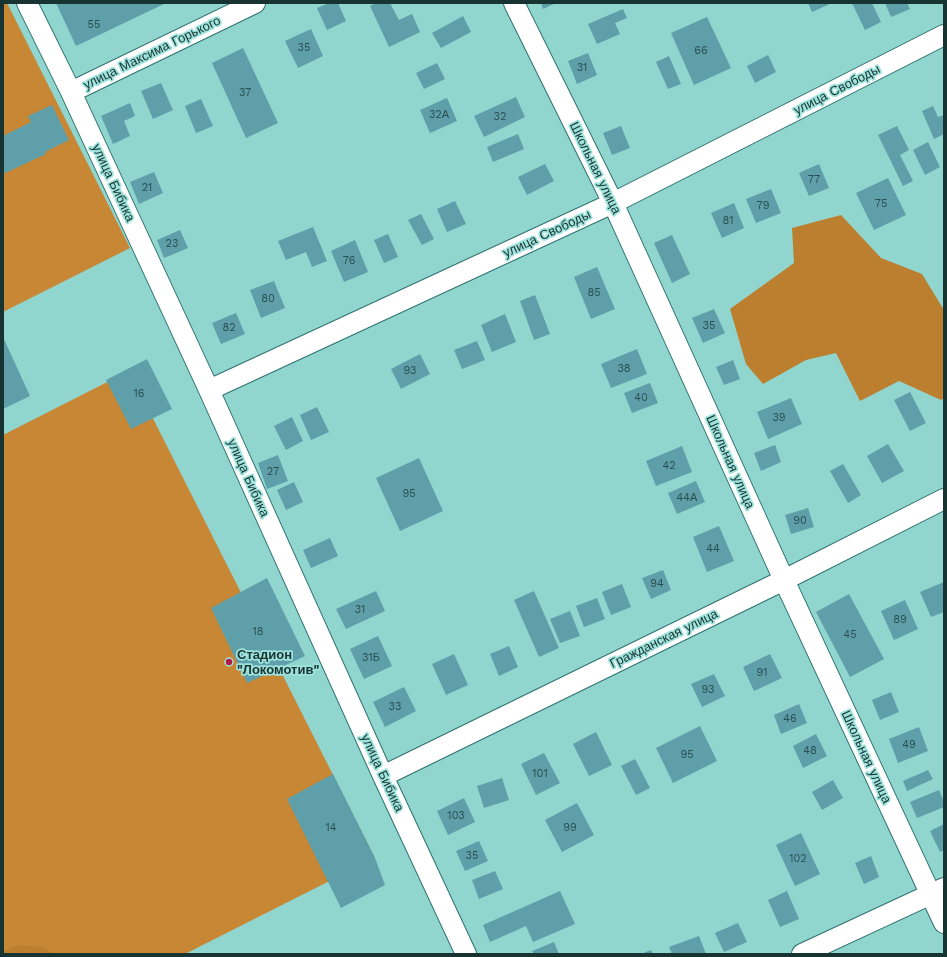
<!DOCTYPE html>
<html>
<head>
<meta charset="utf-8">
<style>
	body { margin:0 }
	#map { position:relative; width:947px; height:957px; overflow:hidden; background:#91d5cf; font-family:"Work Sans",sans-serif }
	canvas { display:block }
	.frame { position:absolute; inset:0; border:4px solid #183432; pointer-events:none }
</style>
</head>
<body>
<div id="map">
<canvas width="947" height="957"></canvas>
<div class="frame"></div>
</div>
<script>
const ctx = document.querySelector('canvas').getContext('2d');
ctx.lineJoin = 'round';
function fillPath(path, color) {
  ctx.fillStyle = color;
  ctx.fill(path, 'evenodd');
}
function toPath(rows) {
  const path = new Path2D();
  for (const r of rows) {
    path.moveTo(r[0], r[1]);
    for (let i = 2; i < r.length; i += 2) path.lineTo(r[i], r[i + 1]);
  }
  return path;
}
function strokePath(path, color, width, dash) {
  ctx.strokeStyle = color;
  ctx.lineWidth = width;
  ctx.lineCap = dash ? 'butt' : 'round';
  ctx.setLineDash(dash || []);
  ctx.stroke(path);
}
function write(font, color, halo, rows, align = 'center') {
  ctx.font = font + ' "Work Sans",sans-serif';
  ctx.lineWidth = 3.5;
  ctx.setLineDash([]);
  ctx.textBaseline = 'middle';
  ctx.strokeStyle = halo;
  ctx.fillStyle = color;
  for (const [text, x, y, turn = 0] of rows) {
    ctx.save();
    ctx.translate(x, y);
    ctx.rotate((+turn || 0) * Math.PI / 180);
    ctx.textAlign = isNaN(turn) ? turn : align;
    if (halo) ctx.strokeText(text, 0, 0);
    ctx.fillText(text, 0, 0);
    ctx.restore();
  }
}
fillPath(toPath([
	[3,3,7,3,130,248,3,312],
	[129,371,375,858,185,954,3,954,3,435]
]), '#c78734');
fillPath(toPath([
	[841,215,881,258,922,274,944,310,944,398,941,400,899,381,860,401,836,353,806,360,763,384,746,364,730,309,794,263,792,228],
	[18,945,44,947,53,954,3,954,3,951]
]), '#bc7f2f');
fillPath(toPath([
	[56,3,166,3,76,46],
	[329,3,338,3,346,21,327,30,317,8],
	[376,3,390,3,399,20,412,14,420,32,389,47,370,6],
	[541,3,556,3,543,9],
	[808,3,832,3,812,12],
	[852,3,872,3,881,22,865,30],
	[885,3,907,3,910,9,891,17],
	[623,9,627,18,615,23,620,34,597,44,588,24],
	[463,16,471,32,441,48,432,33],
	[707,17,731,68,694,85,671,33],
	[311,29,323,56,298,68,285,41],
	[243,48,278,123,246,138,212,63],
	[588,53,597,75,577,84,568,61],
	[768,55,776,72,755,83,747,66],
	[669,56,681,84,668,89,656,62],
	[437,63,445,79,424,89,416,73],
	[161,83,173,110,153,119,141,91],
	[516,97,525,117,484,137,474,116],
	[447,98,457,121,430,133,420,110],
	[201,99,213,126,196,133,185,106],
	[130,103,135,116,124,121,130,136,113,144,101,116],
	[52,105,69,140,45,152,46,154,3,174,3,136,31,122,28,116],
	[933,106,938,117,944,115,944,134,934,139,922,111],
	[621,126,630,148,612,155,603,133],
	[897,126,909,150,900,155,913,181,903,186,878,135],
	[518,134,524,149,493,162,487,147],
	[928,142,940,167,925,175,913,150],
	[545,164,554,181,527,195,518,177],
	[819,164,829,188,809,196,799,173],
	[154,172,163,193,139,204,130,182],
	[888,178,906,215,874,230,856,193],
	[771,189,781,213,756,223,746,199],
	[455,201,466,224,447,232,437,209],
	[734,203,744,228,722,238,711,213],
	[421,214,434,239,422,245,408,220],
	[313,227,327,261,312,267,306,252,286,260,278,241],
	[180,230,188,248,164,258,157,240],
	[388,234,398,257,384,263,374,240],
	[672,235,690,274,672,283,654,243],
	[355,240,368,272,344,282,331,251],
	[597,267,615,309,591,319,574,277],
	[274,281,285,308,261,318,250,290],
	[535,295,550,334,534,340,520,301],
	[714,309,725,333,703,343,692,318],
	[236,313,245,334,221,344,212,323],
	[505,314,516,342,492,352,481,325],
	[3,337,30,396,3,409],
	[477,341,485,360,462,369,454,350],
	[637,349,647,374,611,388,601,364],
	[420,354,430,374,401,389,391,369],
	[147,359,172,409,131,429,106,380],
	[733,360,740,379,724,385,716,367],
	[650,383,658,403,632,413,624,393],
	[910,392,926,423,910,431,894,400],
	[791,398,802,424,768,439,757,412],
	[317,407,329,432,311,440,300,415],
	[292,417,303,441,286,450,274,426],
	[888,444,904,471,882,483,867,456],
	[775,445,781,462,761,471,754,453],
	[682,446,692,472,656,486,646,461],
	[278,455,288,481,267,489,258,463],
	[419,458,443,511,400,531,376,478],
	[843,464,861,495,848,503,830,471],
	[696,481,705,502,677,514,668,493],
	[294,482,303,502,286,510,277,490],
	[808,508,814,527,791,534,785,515],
	[719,526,734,561,707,572,693,537],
	[330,538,338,556,311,568,303,550],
	[663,570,671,590,651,599,642,578],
	[267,578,305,656,247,683,211,608],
	[944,582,944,612,931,617,920,592],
	[622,584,631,607,611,615,602,592],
	[376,591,385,611,346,629,336,609],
	[534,591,559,648,539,657,514,600],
	[849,594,884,659,850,677,816,612],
	[597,598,605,619,584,627,576,606],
	[905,600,918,629,894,640,881,611],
	[570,611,580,636,560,643,550,619],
	[378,636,392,666,364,679,350,649],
	[509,646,518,667,499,676,490,654],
	[454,654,468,685,446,695,432,664],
	[770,654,782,678,754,691,743,667],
	[714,674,725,696,702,707,691,684],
	[404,687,416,711,385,727,373,702],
	[891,692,899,712,880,720,872,700],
	[799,704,807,723,781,734,774,715],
	[700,726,717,761,673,783,656,748],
	[919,727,928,751,898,763,889,739],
	[596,732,612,765,589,776,573,744],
	[816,734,827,756,803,768,793,746],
	[544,753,560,783,536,795,521,764],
	[635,759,650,788,636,795,621,766],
	[928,770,933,779,907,791,903,781],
	[333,774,375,858,385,885,341,908,287,799],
	[502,778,509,800,484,808,477,786],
	[833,780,843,798,822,810,812,792],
	[939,790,944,802,944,807,917,818,910,802],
	[464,798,475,822,448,835,437,811],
	[577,803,594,835,562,852,545,820],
	[944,824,944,850,940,852,930,831],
	[801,833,820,874,795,886,776,845],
	[479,841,488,861,465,871,456,851],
	[871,856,879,877,864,884,855,863],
	[495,871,503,889,479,899,472,880],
	[560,891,575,924,533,942,526,926,490,942,483,925],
	[787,891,799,919,780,927,768,900],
	[738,923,747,942,724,952,715,933],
	[699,936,706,954,672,954,669,947],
	[554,942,559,954,534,954,532,951],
	[651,950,653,954,641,954]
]), '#5e9faa');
const minor = toPath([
	[27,3,71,92,209,390,383,776,466,954],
	[514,3,613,203,784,580,944,923],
	[71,92,255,3],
	[209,390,613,203,944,35],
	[383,776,784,580,944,499],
	[802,954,944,888]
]);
strokePath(minor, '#2e726e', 22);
strokePath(minor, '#fff', 20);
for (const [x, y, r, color] of [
	[229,662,4,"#af1c4b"]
]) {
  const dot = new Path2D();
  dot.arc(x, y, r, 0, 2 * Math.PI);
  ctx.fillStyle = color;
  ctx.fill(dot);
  strokePath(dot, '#9ee2dc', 1.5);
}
write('11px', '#2a4f50', null, [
	["55",94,25],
	["35",304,48],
	["66",701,51],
	["31",582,68],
	["37",245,93],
	["32А",439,115],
	["32",500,117],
	["77",814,180],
	["21",147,188],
	["75",881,204],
	["79",763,206],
	["81",728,221],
	["23",172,244],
	["76",349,261],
	["85",594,293],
	["80",268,299],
	["35",709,326],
	["82",229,328],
	["38",624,369],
	["93",410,371],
	["16",139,394],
	["40",641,398],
	["39",779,418],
	["42",669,466],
	["27",273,472],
	["95",409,494],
	["44А",687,498],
	["90",800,521],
	["44",713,549],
	["94",657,584],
	["31",360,610],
	["89",900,620],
	["18",258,632],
	["45",850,635],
	["31Б",371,658],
	["91",762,673],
	["93",708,690],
	["33",395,707],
	["46",790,719],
	["49",909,745],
	["48",810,751],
	["95",687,755],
	["101",540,774],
	["103",456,816],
	["14",331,828],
	["99",570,828],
	["35",472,856],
	["102",798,859]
]);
write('13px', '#183432', '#9ee2dc', [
	["улица Максима Горького",152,53,-26],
	["улица Свободы",837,90,-27],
	["Школьная улица",595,168,64],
	["улица Бибика",113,183,65],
	["улица Свободы",547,234,-25],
	["Школьная улица",730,462,66],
	["улица Бибика",248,478,66],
	["Гражданская улица",664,639,-26],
	["Школьная улица",866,757,65],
	["улица Бибика",382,773,65]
]);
write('bold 13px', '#183432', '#9ee2dc', [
	["Стадион",237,655],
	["\"Локомотив\"",237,670]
], 'left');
</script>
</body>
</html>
